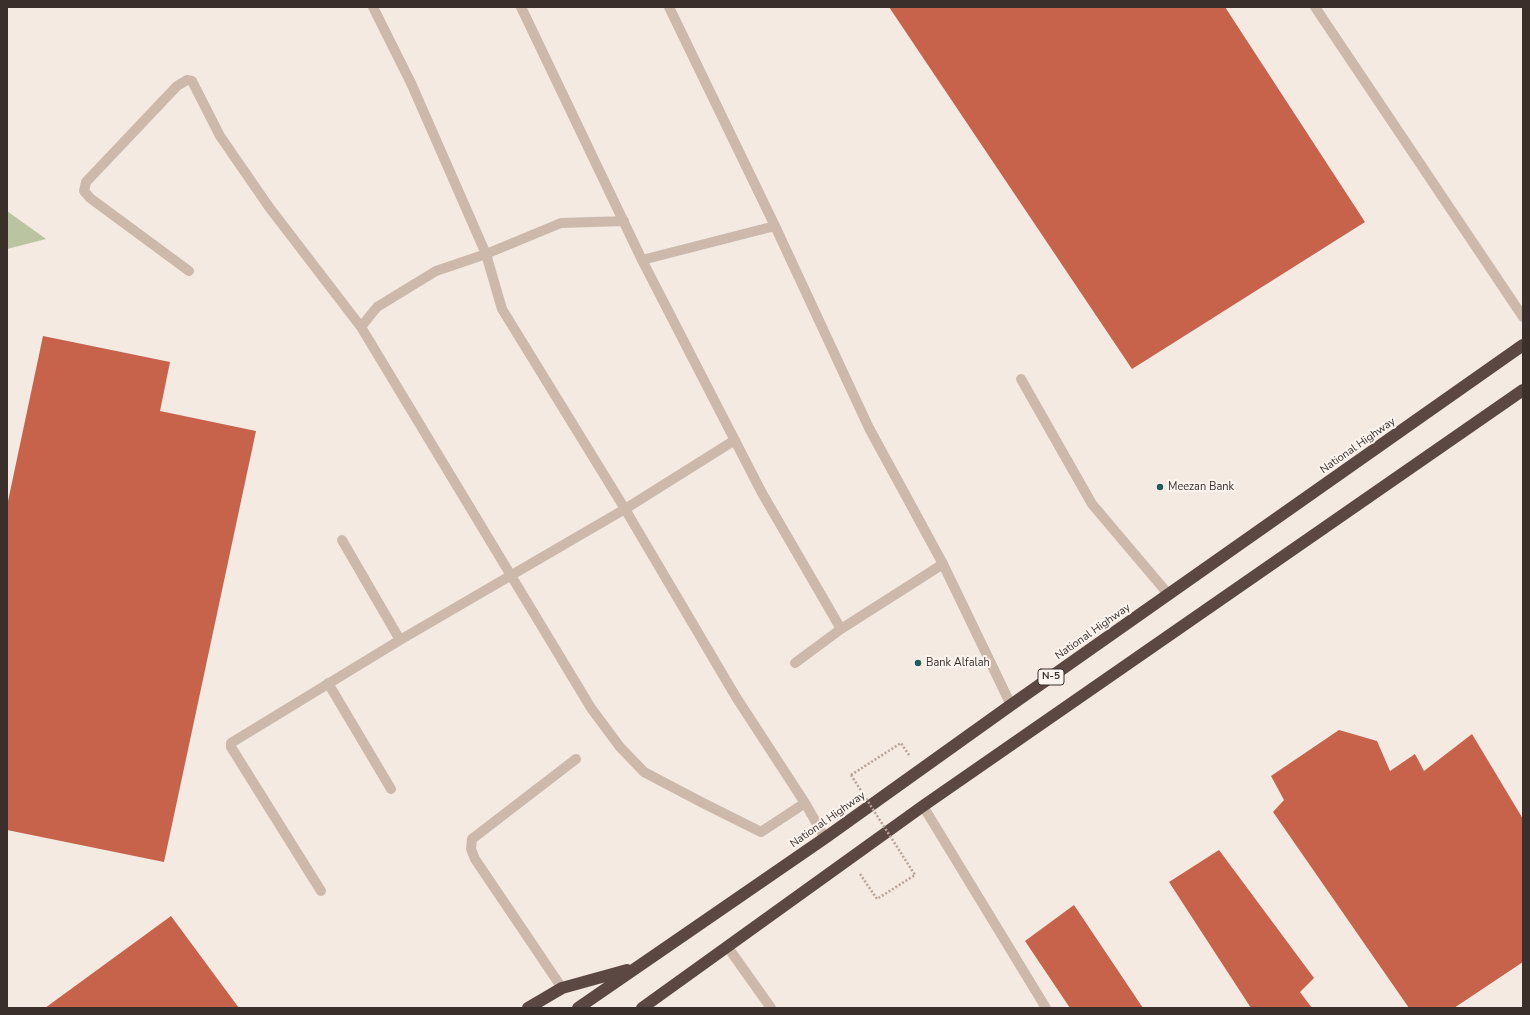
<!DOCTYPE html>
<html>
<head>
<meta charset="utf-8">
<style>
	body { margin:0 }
	#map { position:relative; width:1530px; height:1015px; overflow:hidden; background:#f4eae1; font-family:"Nunito Sans",sans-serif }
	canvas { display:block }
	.frame { position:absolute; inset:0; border:8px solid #3b2f2b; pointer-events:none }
</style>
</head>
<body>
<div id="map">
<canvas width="1530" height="1015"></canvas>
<div class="frame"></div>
</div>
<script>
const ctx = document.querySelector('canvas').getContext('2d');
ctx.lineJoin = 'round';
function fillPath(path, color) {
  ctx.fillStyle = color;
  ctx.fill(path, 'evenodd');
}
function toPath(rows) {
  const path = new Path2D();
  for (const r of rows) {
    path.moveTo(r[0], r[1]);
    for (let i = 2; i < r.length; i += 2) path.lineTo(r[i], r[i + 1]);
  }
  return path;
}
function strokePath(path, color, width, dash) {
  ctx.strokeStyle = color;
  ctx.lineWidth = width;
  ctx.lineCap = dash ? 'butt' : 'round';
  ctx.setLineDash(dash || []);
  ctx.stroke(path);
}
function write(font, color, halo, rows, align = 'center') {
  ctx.font = font + ' "Nunito Sans",sans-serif';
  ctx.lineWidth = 4;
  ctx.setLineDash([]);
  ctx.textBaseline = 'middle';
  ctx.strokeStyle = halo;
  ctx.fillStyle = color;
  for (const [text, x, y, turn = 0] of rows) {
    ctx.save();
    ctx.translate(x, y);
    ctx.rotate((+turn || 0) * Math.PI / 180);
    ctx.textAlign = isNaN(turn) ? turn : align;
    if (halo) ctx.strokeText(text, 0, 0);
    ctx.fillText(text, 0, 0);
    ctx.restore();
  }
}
fillPath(toPath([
	[7,211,46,239,7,249]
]), '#bac4a0');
fillPath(toPath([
	[889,7,1225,7,1365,222,1132,369],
	[43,336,170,362,160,411,256,431,164,862,7,830,7,506],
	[1339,730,1377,741,1390,771,1415,754,1424,771,1472,734,1523,819,1523,962,1454,1008,1409,1008,1273,812,1284,800,1271,776],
	[1219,850,1314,978,1300,992,1312,1008,1251,1008,1169,882],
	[1074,905,1143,1008,1070,1008,1025,941],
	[171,916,239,1008,45,1008]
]), '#c7624b');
strokePath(toPath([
	[851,775,901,743,909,755],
	[860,874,877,899,915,875]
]), '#b9a396', 2.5, [2, 2]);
strokePath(toPath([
	[373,7,411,83,486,254,502,309,625,509,736,697,805,803,825,838],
	[521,7,642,260,762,493,841,629,795,663],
	[669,7,775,226,869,428,943,564],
	[1315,7,1523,317],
	[624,221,561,223,486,254,436,271,377,307,361,327,591,708,620,747,644,772,701,802,761,832,805,803],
	[642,260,775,226],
	[189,271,90,198,84,191,86,182,177,86,187,80,192,81,220,136,269,207,361,327],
	[1021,379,1092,504,1169,595],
	[342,540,400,640],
	[841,629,943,564,1011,705],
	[328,683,391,789],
	[923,806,1046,1008],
	[321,891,231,747,231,743,400,640,625,509,735,440],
	[727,946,771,1008],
	[562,988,475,859,471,849,472,839,576,759]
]), '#cdb9ac', 10);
strokePath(toPath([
	[528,1008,562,988,627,970],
	[578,1008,825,838,1011,705,1523,345],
	[642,1008,923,806,1523,390]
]), '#5c4842', 12);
strokePath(toPath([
	[851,775,915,875]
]), '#b9a396', 2.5, [2, 2]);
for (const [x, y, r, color] of [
	[1160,487,4,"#1f5d5d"],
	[918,663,4,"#1f5d5d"]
]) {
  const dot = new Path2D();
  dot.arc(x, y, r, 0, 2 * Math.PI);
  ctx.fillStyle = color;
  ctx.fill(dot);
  strokePath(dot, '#fbf4ee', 1.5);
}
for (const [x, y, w] of [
	[1051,677,26]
]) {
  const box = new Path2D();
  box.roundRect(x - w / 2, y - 8, w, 16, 3);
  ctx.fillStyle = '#fbf4ee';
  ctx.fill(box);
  strokePath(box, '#3b2f2b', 1);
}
write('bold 10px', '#3b2f2b', null, [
	["N-5",1051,677]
]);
write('11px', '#3b2f2b', '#fbf4ee', [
	["National Highway",1358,446,-35],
	["National Highway",1093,632,-35],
	["National Highway",828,820,-35]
]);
write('11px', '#3b2f2b', '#fbf4ee', [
	["Meezan Bank",1168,487],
	["Bank Alfalah",926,663]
], 'left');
</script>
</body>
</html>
